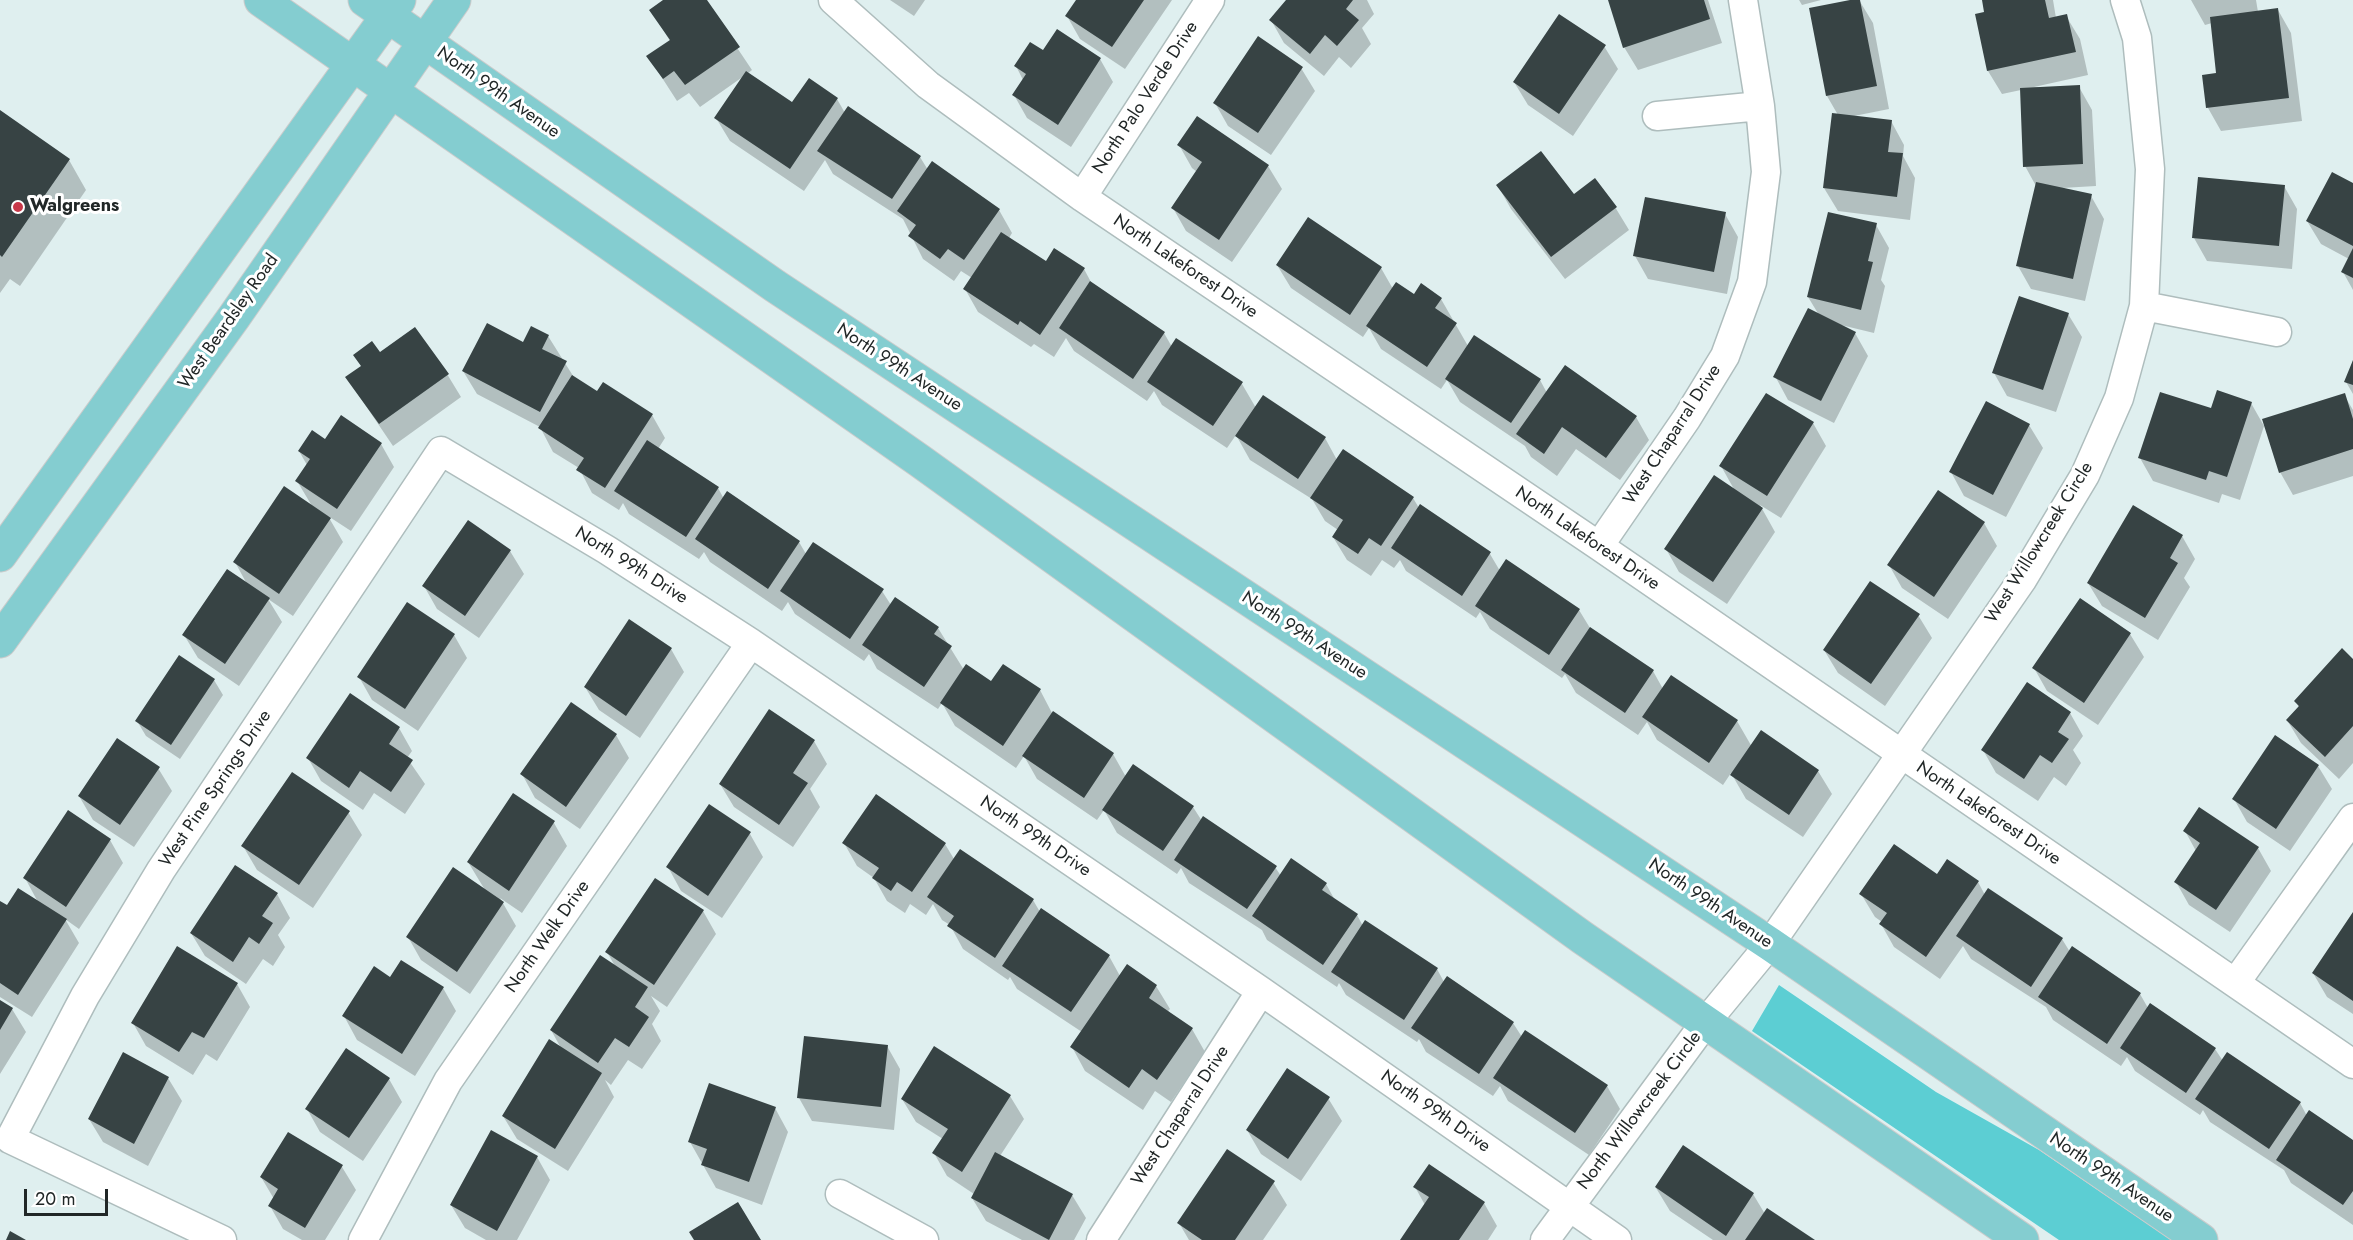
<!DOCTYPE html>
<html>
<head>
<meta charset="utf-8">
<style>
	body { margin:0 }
	#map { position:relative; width:2353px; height:1240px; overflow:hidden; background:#dfefef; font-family:Jost,sans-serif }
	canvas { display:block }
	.scale { position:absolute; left:24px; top:1189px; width:84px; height:27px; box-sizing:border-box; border:3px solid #212727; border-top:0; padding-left:8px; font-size:18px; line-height:21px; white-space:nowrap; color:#212727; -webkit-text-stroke:4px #fff; paint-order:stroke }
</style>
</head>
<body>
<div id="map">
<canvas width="2353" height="1240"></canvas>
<div class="scale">20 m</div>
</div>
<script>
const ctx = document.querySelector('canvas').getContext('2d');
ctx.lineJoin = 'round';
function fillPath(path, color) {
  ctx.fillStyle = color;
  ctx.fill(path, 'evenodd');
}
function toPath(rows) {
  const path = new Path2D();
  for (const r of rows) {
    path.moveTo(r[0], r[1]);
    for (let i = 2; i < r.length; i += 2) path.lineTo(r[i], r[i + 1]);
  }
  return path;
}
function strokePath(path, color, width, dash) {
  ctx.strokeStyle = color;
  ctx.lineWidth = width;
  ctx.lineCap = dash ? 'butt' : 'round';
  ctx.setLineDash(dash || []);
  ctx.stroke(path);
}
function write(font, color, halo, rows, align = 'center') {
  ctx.font = font + ' Jost,sans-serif';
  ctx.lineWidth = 6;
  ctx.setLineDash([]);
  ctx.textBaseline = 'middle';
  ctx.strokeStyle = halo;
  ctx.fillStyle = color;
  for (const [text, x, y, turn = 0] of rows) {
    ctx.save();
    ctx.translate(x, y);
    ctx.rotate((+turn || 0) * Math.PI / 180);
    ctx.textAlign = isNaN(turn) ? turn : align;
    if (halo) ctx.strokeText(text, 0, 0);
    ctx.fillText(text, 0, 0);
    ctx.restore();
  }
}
fillPath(toPath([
	[1779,985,1936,1092,2039,1150,2171,1240,2059,1240,1752,1031]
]), '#5cced3');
fillPath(toPath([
	[665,0,705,0,752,70,747,74,793,105,837,99,845,113,848,108,920,157,928,170,999,210,1012,233,1009,238,1047,263,1084,269,1092,284,1164,333,1172,347,1242,384,1256,408,1325,438,1337,460,1413,498,1419,508,1420,506,1490,554,1500,571,1579,610,1590,628,1653,671,1663,689,1737,721,1752,747,1818,771,1832,794,1803,837,1746,799,1731,773,1723,785,1657,740,1647,722,1638,735,1576,693,1565,674,1562,678,1490,629,1480,612,1476,618,1406,571,1400,560,1394,568,1382,560,1371,576,1347,560,1333,537,1338,530,1325,521,1312,499,1250,460,1236,435,1227,448,1162,405,1154,391,1147,401,1074,351,1066,338,1054,357,1034,344,1031,347,978,312,965,289,972,278,961,271,954,281,923,259,903,219,833,174,825,160,804,191,730,141,716,118,744,76,700,107,689,93,677,101,648,56,670,41,651,10],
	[890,0,925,0,914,16],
	[1078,0,1172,0,1125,69,1080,39,1067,16],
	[1288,0,1367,0,1374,14,1362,28,1371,44,1351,68,1339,57,1324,76,1284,43,1271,20],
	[1609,0,1708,0,1722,43,1638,70,1624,47],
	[1799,0,1821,0,1802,5],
	[1859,0,1873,23,1889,109,1854,116,1891,121,1904,145,1903,156,1915,178,1910,220,1838,211,1824,188,1838,115,1827,96,1811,9],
	[1983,0,2053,0,2056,18,2066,16,2080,39,2088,75,2034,87,2079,87,2092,110,2096,186,2062,188,2091,196,2104,219,2085,301,2031,289,2018,266,2036,186,2025,166,2021,90,2002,94,1988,71,1977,15,1986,13],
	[2191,0,2256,0,2258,12,2278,10,2291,33,2302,121,2221,131,2208,108,2204,76,2218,74,2212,23,2205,25],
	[1604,46,1618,69,1573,136,1528,105,1514,82],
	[1043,52,1100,59,1113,82,1071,147,1027,118,1014,95,1023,80,1016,66],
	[1301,68,1315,91,1271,155,1228,126,1215,103],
	[0,112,69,160,86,190,20,286,10,279,0,293],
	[1179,145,1268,166,1282,189,1232,262,1186,231,1173,208,1197,172,1192,168],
	[2353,185,2353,290,2343,272,2349,259,2321,244,2307,221],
	[1498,186,1574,196,1615,207,1629,230,1565,279,1511,209],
	[2284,186,2297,209,2292,269,2207,261,2194,238],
	[1725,214,1738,237,1727,294,1648,279,1635,256],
	[1876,225,1889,248,1881,280,1885,286,1874,333,1841,325,1855,333,1868,356,1834,423,1788,400,1775,376,1819,315,1808,297],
	[1277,265,1381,268,1393,289,1414,296,1441,299,1468,346,1540,380,1547,393,1636,417,1649,440,1620,480,1576,449,1557,476,1531,457,1525,446,1460,402,1447,380,1441,389,1381,349,1369,328,1363,337,1291,288],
	[2068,314,2082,337,2056,412,2007,396,1994,373],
	[548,336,575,379,598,393,652,415,665,438,658,449,718,488,724,499,799,542,806,554,882,591,891,605,938,628,964,670,992,683,1040,690,1052,713,1113,754,1126,777,1193,807,1202,821,1275,867,1281,876,1326,884,1336,902,1357,915,1363,926,1437,969,1444,982,1513,1023,1522,1037,1607,1086,1620,1109,1589,1155,1508,1101,1500,1086,1493,1096,1426,1052,1419,1039,1417,1042,1346,995,1339,983,1337,987,1267,940,1262,930,1189,883,1181,868,1177,874,1117,833,1104,810,1097,820,1037,779,1024,756,1016,768,955,726,942,703,938,709,877,669,869,654,864,661,795,614,788,602,782,611,710,562,704,552,699,559,629,514,623,503,619,510,592,493,579,468,553,452,540,427,477,394,463,371,524,344],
	[380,354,447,374,461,397,393,446,347,378],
	[2353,363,2353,394,2346,382],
	[2344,395,2353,410,2353,476,2293,495,2280,472],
	[2251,403,2264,426,2240,500,2222,494,2219,503,2153,481,2140,458,2212,410],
	[1813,423,1826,446,1781,518,1760,505,1775,532,1727,604,1679,572,1666,549,1735,491,1721,466],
	[2029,425,2043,448,2006,517,1964,496,1951,472],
	[325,441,381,444,394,467,351,531,328,516,343,542,293,616,268,599,282,622,239,686,198,658,184,635,248,586,235,562,312,506,297,481,307,465,299,451],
	[1984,523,1997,546,1948,619,1902,588,1889,565],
	[2182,536,2195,559,2184,578,2190,587,2158,640,2102,606,2088,583],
	[510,551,524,574,479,638,437,609,424,586],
	[1918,615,1932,638,1885,706,1838,673,1824,650],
	[2130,634,2144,657,2098,725,2047,691,2034,668],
	[454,635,467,658,418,731,372,700,359,677],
	[671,649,684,672,640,738,599,710,585,687],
	[2353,661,2353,763,2339,779,2301,743,2287,720,2299,708,2296,701],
	[214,680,223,695,180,759,146,736,137,721],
	[2070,713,2083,736,2073,750,2081,763,2066,786,2054,777,2038,801,1996,773,1983,750],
	[399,728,412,751,407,758,425,784,405,814,374,793,363,810,321,781,308,758],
	[616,735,629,758,580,829,535,798,522,774],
	[814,741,827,764,810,789,820,807,793,847,734,807,720,784],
	[2318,766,2332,789,2290,851,2247,822,2234,799],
	[158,768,172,791,134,847,93,820,79,796],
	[514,795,554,823,567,846,522,913,500,898,516,926,470,994,421,960,408,937,485,890,468,862],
	[348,812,362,835,313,908,257,870,243,846],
	[2185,831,2258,848,2271,871,2230,932,2189,905,2176,882,2196,851],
	[750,834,763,857,722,918,681,891,668,867],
	[110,840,123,863,79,929,65,919,79,943,32,1017,0,997,0,903,7,908,39,904,25,878],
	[844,843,945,844,954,859,960,851,1033,900,1040,912,1109,956,1120,976,1156,986,1170,1009,1167,1012,1192,1029,1205,1052,1171,1102,1155,1091,1143,1110,1085,1071,1072,1047,1082,1032,1017,989,1010,977,1008,980,963,949,950,925,942,920,933,904,926,915,910,904,905,913,887,901,874,878,857,866],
	[1937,876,1978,882,1985,895,1989,890,2062,939,2070,952,2072,948,2140,994,2148,1008,2215,1049,2223,1061,2300,1103,2307,1116,2353,1142,2353,1225,2291,1183,2284,1170,2210,1122,2203,1110,2200,1115,2135,1071,2127,1057,2121,1066,2053,1020,2046,1007,1971,959,1963,946,1940,979,1894,947,1881,924,1882,922,1875,917,1861,894],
	[277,894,290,918,278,935,285,947,273,966,263,959,246,984,205,956,191,933],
	[703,911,716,934,667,1007,651,996,660,1011,652,1024,661,1041,642,1069,628,1060,611,1085,605,1080,614,1097,568,1171,517,1139,503,1116,562,1050,551,1030,616,968,607,952],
	[2353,915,2353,1014,2327,997,2313,973],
	[390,979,443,988,456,1011,415,1076,357,1040,344,1016],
	[237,984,250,1007,217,1061,206,1054,193,1075,146,1046,133,1023],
	[0,1002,12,1009,26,1032,0,1074],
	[887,1046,900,1069,894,1130,812,1121,799,1098],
	[124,1054,168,1078,182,1101,148,1166,103,1142,89,1119],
	[389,1079,402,1102,363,1161,320,1132,307,1109],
	[1010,1096,1024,1119,1000,1156,1072,1195,1086,1218,1074,1240,1022,1240,986,1221,972,1198,974,1194,947,1176,934,1153,943,1139,916,1122,902,1099],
	[1328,1098,1342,1121,1301,1181,1261,1154,1247,1130],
	[775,1108,788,1132,762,1205,716,1188,690,1142],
	[288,1134,342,1167,356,1190,325,1240,302,1240,283,1229,270,1206,274,1199,261,1177],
	[1684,1147,1753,1194,1765,1214,1812,1240,1713,1240,1670,1211,1656,1188],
	[537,1157,550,1180,517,1240,486,1240,465,1228,451,1205],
	[1273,1182,1287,1205,1263,1240,1189,1240,1179,1223],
	[1415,1187,1484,1203,1497,1226,1488,1240,1401,1240,1425,1205]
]), '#0003');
fillPath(toPath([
	[663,0,707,0,740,47,685,85,674,71,663,79,646,56,670,40,649,10],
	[1076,0,1144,0,1112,47,1065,16],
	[1286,0,1353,0,1346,9,1359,20,1337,46,1325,35,1310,54,1269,20],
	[1608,0,1704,0,1710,19,1623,48],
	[1850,0,1860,0,1877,86,1826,96,1809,8],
	[1982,0,2045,0,2049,18,2067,14,2076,52,1987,71,1975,14,1984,12],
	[2278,8,2289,98,2206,108,2202,75,2216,73,2210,17],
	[1559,14,1606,45,1559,114,1513,82],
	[1057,29,1101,58,1058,125,1012,95,1026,74,1014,66,1030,42,1043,50],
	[1258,36,1303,67,1258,133,1213,103],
	[746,71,792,102,809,78,838,98,790,169,714,118],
	[2080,85,2083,164,2023,167,2020,88],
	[848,106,921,156,892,199,817,151],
	[0,110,70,159,2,257,0,255],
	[1832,113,1892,120,1888,152,1903,153,1897,197,1823,188],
	[1197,116,1269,165,1219,240,1171,208,1202,162,1177,145],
	[1541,151,1574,194,1595,178,1617,207,1551,257,1496,185],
	[932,161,1000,209,964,260,948,249,940,259,908,236,916,225,897,211],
	[2332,172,2353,183,2353,246,2306,221],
	[2198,177,2285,185,2279,246,2192,238],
	[2036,182,2092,194,2073,279,2016,266],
	[1645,197,1726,212,1714,272,1633,256],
	[1828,212,1877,223,1868,261,1873,262,1861,310,1807,297],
	[1308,217,1382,267,1350,315,1276,265],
	[1001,232,1046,261,1054,248,1085,268,1040,335,1020,321,1018,325,963,289],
	[2353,248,2353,278,2341,272],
	[1090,281,1165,332,1133,379,1059,328],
	[1396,282,1414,294,1421,283,1442,298,1435,308,1457,323,1427,367,1366,326],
	[2019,296,2069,313,2043,390,1992,373],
	[1808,308,1856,332,1821,401,1773,377],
	[487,323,523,342,531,326,549,335,542,349,567,361,540,412,462,371],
	[415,327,449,374,379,424,345,377,361,366,353,355,372,341,380,352],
	[1474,335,1541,379,1511,423,1445,379],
	[1176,338,1243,382,1213,426,1147,382],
	[2353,360,2353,385,2344,382],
	[1565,365,1637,416,1606,458,1562,427,1544,454,1516,434],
	[572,375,597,391,603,382,653,414,605,488,576,470,584,458,538,428],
	[2217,390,2252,402,2227,477,2209,471,2206,480,2138,458,2160,392,2211,408],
	[1766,393,1814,422,1767,496,1719,466],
	[2345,393,2353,419,2353,449,2279,473,2262,419],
	[1263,395,1326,437,1298,479,1235,436],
	[1986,401,2030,424,1993,495,1949,472],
	[341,415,382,443,337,509,295,481,310,459,298,451,312,430,325,439],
	[647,440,719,487,686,537,614,491],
	[1343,449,1414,497,1381,546,1369,538,1358,554,1332,537,1343,520,1310,498],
	[1714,475,1763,508,1713,582,1664,549],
	[284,486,331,518,279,594,233,562],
	[1938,490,1985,522,1934,597,1887,565],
	[727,491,800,541,768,589,695,539],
	[1420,504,1491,552,1462,596,1391,548],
	[2133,505,2183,535,2170,558,2178,563,2145,618,2087,583],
	[468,520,511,550,465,616,422,586],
	[813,542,884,589,850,639,780,591],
	[1506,559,1580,609,1549,655,1475,606],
	[227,569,270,598,225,664,182,635],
	[1870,581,1920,614,1871,684,1823,650],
	[895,597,939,627,934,634,952,646,924,687,862,645],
	[2080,598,2131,633,2084,703,2032,668],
	[407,602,455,634,405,709,357,677],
	[629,619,672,648,626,716,584,687],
	[1590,627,1654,670,1625,713,1561,670],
	[2342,648,2353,659,2353,726,2325,757,2286,720,2299,706,2294,701],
	[179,655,215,679,171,745,135,721],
	[966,664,991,681,1003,664,1041,689,1003,746,940,703],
	[1671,675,1738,720,1709,763,1642,717],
	[2027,682,2071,712,2058,732,2069,739,2052,763,2040,755,2024,779,1981,750],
	[350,693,400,727,389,744,413,760,391,792,360,771,349,788,306,758],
	[571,702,617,734,566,807,520,774],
	[769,709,815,740,793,773,808,783,779,825,719,784],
	[1053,711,1114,753,1084,798,1022,756],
	[1761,730,1819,770,1789,815,1730,775],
	[2275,735,2319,765,2276,829,2232,799],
	[117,738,160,767,120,825,78,796],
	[1133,764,1194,806,1163,851,1102,810],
	[292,772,350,811,299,885,241,846],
	[513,793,555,821,509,891,467,862],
	[876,794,946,843,912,892,897,882,891,891,872,878,879,868,842,843],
	[709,804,751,832,708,896,666,867],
	[2199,807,2259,847,2216,910,2174,882,2200,843,2183,831],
	[68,810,111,839,66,907,23,878],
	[1203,816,1277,866,1247,909,1174,860],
	[1894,844,1937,874,1947,859,1979,881,1926,957,1879,924,1887,913,1859,894],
	[960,849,1034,899,995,958,947,926,954,916,927,897],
	[1291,858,1327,883,1322,890,1358,914,1323,965,1252,916],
	[235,865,278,893,262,916,273,923,259,944,249,937,233,962,190,933],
	[453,867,504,902,457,972,406,937],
	[655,878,704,910,654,985,605,952],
	[18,888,67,919,18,995,0,983,0,901,7,905],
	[1988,888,2063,938,2031,987,1956,936],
	[1041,908,1110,955,1071,1012,1002,966],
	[2353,912,2353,1001,2312,973],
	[1365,920,1438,968,1404,1020,1331,972],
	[177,946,238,983,204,1038,192,1032,179,1052,131,1023],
	[2072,946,2141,993,2107,1044,2038,997],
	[600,955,648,987,635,1007,649,1017,629,1047,615,1038,598,1063,550,1030],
	[401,960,444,987,402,1054,342,1016,374,966,390,977],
	[1127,964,1157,985,1149,998,1193,1028,1157,1080,1142,1069,1129,1088,1070,1047],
	[1447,976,1514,1022,1479,1074,1411,1028],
	[0,1000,13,1008,0,1030],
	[2150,1003,2216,1048,2186,1093,2120,1048],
	[1525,1030,1608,1085,1575,1133,1493,1078],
	[804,1036,888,1045,881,1107,797,1098],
	[549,1039,602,1073,555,1149,502,1116],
	[934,1046,1011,1095,962,1172,932,1153,948,1129,901,1099],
	[346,1048,390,1078,349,1138,305,1109],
	[123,1052,169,1077,134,1144,88,1119],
	[2227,1052,2301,1102,2269,1149,2195,1099],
	[1287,1068,1330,1097,1288,1159,1246,1130],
	[709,1083,776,1107,749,1182,701,1165,707,1149,688,1142],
	[2309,1110,2353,1140,2353,1191,2343,1205,2276,1160],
	[491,1130,538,1156,497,1231,450,1205],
	[288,1132,343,1165,305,1228,268,1206,278,1189,260,1177],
	[1683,1145,1754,1193,1726,1236,1655,1187],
	[1227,1149,1275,1181,1235,1240,1202,1240,1177,1223],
	[995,1152,1073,1194,1049,1240,971,1198],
	[1429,1164,1485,1202,1459,1240,1400,1240,1429,1197,1413,1187],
	[738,1202,761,1240,694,1240,689,1232],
	[1767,1208,1815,1240,1745,1240],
	[10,1231,26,1240,6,1240]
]), '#374344');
const minor = toPath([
	[833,0,928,85,1082,197,1599,546,2353,1064],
	[1657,116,1760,106],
	[1082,197,1210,0],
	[2144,306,2277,332],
	[1599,546,1687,418,1725,356,1752,282,1766,172,1760,106,1743,0],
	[2236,982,2353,818],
	[840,1194,924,1240],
	[222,1240,10,1139,85,996,161,870,441,451,607,550,751,643,1261,991,1617,1240],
	[363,1240,448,1081,751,643],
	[1101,1240,1261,991],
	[1545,1240,1705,1023,1770,944,2022,580,2085,475,2119,398,2144,306,2150,169,2137,38,2125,0]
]);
const major = toPath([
	[261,0,920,461,1583,938,2022,1240],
	[365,0,775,286,1770,944,2201,1240],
	[0,555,399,0],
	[0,641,234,317,454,0]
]);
strokePath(minor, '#aebdbd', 31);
strokePath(major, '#cacbcb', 35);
strokePath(minor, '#fff', 28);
strokePath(major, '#84cdd0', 33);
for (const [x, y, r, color] of [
	[18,207,6,"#c83849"]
]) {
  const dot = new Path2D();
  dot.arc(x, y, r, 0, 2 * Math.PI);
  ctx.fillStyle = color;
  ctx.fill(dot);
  strokePath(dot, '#fff', 2);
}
write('18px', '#212727', '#fff', [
	["North 99th Avenue",498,93,35],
	["North Palo Verde Drive",1146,98,-57],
	["North Lakeforest Drive",1185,267,34],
	["West Beardsley Road",229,322,-55],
	["North 99th Avenue",899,368,33],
	["West Chaparral Drive",1673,435,-57],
	["North Lakeforest Drive",1587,539,34],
	["West Willowcreek Circle",2040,543,-58],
	["North 99th Drive",631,566,32],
	["North 99th Avenue",1304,636,33],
	["West Pine Springs Drive",216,789,-56],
	["North Lakeforest Drive",1988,814,34],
	["North 99th Drive",1035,837,34],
	["North 99th Avenue",1710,904,34],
	["North Welk Drive",548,937,-55],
	["North Willowcreek Circle",1640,1111,-53],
	["North 99th Drive",1435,1112,35],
	["West Chaparral Drive",1181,1116,-57],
	["North 99th Avenue",2111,1178,34]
]);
write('bold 18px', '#212727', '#fff', [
	["Walgreens",30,207]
], 'left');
</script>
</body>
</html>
